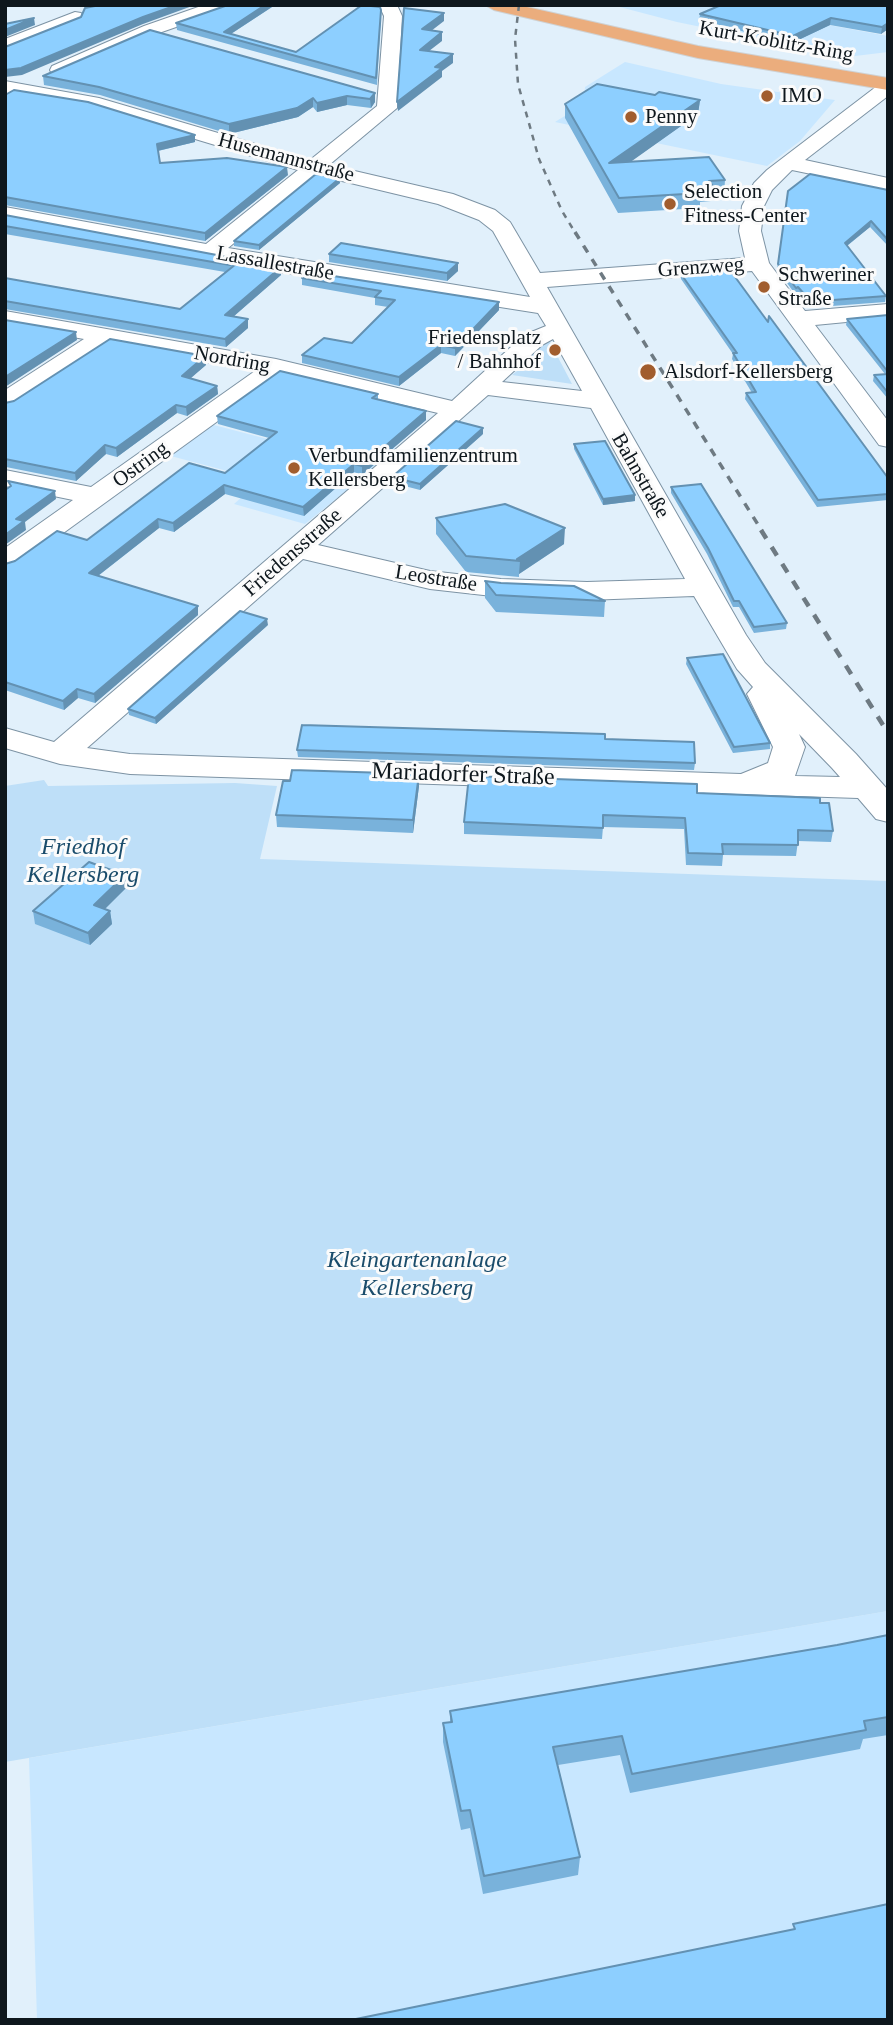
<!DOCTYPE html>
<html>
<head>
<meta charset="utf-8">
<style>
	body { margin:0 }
	#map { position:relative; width:893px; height:2025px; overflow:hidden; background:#e1f0fb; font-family:Georgia,serif }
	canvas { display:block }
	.frame { position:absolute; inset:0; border:7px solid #0e171d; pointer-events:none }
</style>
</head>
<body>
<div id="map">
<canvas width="893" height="2025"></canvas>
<div class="frame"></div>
</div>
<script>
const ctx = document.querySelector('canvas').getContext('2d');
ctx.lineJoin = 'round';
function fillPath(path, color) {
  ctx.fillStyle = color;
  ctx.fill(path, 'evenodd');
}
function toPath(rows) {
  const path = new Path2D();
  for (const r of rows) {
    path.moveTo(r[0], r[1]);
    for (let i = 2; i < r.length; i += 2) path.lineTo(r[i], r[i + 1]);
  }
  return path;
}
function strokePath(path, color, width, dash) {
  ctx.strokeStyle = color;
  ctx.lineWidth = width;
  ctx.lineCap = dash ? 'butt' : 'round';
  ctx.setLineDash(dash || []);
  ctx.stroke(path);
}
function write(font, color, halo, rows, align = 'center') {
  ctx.font = font + ' Georgia,serif';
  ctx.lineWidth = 6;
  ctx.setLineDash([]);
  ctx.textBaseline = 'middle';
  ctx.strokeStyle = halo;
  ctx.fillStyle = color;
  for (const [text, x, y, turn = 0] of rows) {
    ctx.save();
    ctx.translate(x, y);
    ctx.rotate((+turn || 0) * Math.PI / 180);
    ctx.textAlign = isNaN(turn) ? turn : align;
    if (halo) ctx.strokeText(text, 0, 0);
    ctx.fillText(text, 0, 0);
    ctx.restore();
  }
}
fillPath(toPath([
	[612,5,852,5,823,24,888,36,888,52,847,57,677,22],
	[625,62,721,84,835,100,800,141,767,166,555,122,584,104,585,87],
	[210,424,279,442,299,425,398,449,305,524,234,504,261,480,167,455],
	[888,1611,888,2020,37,2020,29,1758]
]), '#c8e7ff');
fillPath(toPath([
	[546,342,550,342,572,384,512,375,535,357,530,356],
	[44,780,48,786,235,783,277,786,260,859,888,881,888,1611,5,1762,5,786]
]), '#bedff8');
const minor = toPath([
	[204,5,231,5,228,9,156,34,66,74,52,74,50,70,52,66,144,26,204,5],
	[379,5,397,5,402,16,397,108,329,165,453,194,495,210,510,222,540,273,745,258,739,231,742,206,754,183,767,170,881,83,888,81,888,96,805,160,888,178,888,190,792,170,772,190,764,206,761,231,769,263,805,311,888,304,888,318,815,325,888,421,888,447,879,445,752,271,547,287,746,635,765,663,856,754,888,790,888,822,876,819,858,798,130,774,60,764,5,748,5,728,54,742,438,413,280,376,15,568,5,571,5,548,73,500,5,486,5,470,91,487,255,371,110,344,14,407,5,410,5,390,84,339,5,325,5,311,276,359,452,401,524,335,546,326,538,313,291,274,5,220,5,207,206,244,298,170,89,107,5,93,5,81,99,98,310,160,377,106,384,16,379,5],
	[317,175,438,204,479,220,493,231,530,297,228,248,317,175],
	[553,339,582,391,502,382,542,345,553,339],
	[488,395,591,408,685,579,587,582,501,579,430,571,318,545,488,395],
	[303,559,430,589,501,597,587,600,694,596,737,669,753,687,747,694,773,747,768,763,741,774,130,754,87,748,303,559],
	[799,734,832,768,840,777,795,776,805,747,799,734],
	[75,12,81,13,84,17,81,21,5,51,5,39,75,12]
]);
const major = toPath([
	[485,5,518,5,698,46,888,78,888,90,698,58,494,10,485,5]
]);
strokePath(minor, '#7d93a4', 2);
strokePath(major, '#cfd1d2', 2);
fillPath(minor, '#fff');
fillPath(major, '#ebad7d');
strokePath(toPath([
	[519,5,515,39,518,84,539,159,562,211,576,234]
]), '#6e7a82', 2.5, [6, 6]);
strokePath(toPath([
	[575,232,762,531]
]), '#6e7a82', 3.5, [8, 8]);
strokePath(toPath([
	[761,530,888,733]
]), '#6e7a82', 4.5, [10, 10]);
fillPath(toPath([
	[228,5,275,5,231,34,296,52,381,16,377,85,177,30,176,23],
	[888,5,888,29,881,34,830,25,792,43,699,21,700,14],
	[43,76,375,93,375,102,371,108,347,105,317,112,313,107,298,117,229,134,100,95,44,85],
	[5,95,195,142,158,151,160,163,288,175,205,241,5,205],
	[655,95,700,100,698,114,631,161,725,180,724,195,712,196,711,201,700,202,700,208,618,213,565,118,565,104],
	[340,178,340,183,259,250,234,246,234,241],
	[888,190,888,246,870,227,847,246,886,296,885,302,832,306,827,299,805,301,798,292,795,294,777,269,788,191],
	[5,215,238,259,239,262,281,267,281,275,233,317,248,319,248,328,226,347,5,309,5,278,180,309,225,272,5,234],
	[329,254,458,263,458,271,447,281,329,262],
	[681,274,768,322,888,478,888,500,817,507,745,399,746,393,752,393,732,359,733,354,681,279],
	[302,278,499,302,499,310,455,356,441,353,399,386,302,363,302,355,352,343,388,307,375,305,375,298,302,285],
	[888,315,888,399,873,381,874,375,885,374,846,325,847,319],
	[206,365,190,378,217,386,218,394,187,416,177,413,117,457,106,454,76,481,6,467,5,403],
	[378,394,378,399,426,411,426,420,362,475,354,472,304,516,225,494,174,532,159,528,98,576,198,606,198,615,95,703,78,698,64,710,5,690,5,564,87,540,225,473,269,438,218,424,217,416],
	[483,434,420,490,393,483,392,477],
	[574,444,635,495,635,501,603,505,574,449],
	[671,487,787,623,786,629,754,633,739,607,733,607,707,554,671,493],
	[436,518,564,544,519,574,519,577,466,572,436,534],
	[485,581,605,601,604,617,496,612,485,598],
	[268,625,156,724,129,715,128,709],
	[687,658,770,743,770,749,733,753,686,664],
	[605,739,695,763,694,770,298,757,297,750],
	[419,774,419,786,413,833,277,827,276,815,290,781],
	[697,793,820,803,833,831,831,842,798,841,796,856,723,855,722,866,686,865,684,829,603,827,602,839,464,834,464,822],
	[127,887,104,909,110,911,112,924,90,945,35,924,33,911],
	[888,1635,888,1735,863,1739,860,1749,630,1793,620,1755,558,1765,580,1857,578,1875,483,1894,470,1828,461,1830,443,1742,443,1723,450,1722,450,1711,837,1645]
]), '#79b2db');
fillPath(toPath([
	[177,5,195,5,143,24,22,75,5,77,5,70,143,17],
	[265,5,275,5,226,37,224,32],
	[444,13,444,21,422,38,422,29],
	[34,18,35,25,5,37,5,30],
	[831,18,830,25,792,43,793,36],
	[888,23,888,29,881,34,882,27],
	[442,32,442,41,420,58,420,50],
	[453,54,453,63,442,71,442,77,398,111,397,102,435,67],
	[375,93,375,102,371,108,370,99],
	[347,96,347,105,317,112,317,103],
	[313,98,313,107,298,117,229,134,229,124],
	[700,100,698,114,608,178,609,163],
	[195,135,195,142,157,151,157,144],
	[287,167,288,175,205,241,205,233],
	[340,178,340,183,259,250,259,245],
	[871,221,870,227,844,248,845,243],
	[458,263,458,271,447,281,447,273],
	[281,267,281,275,226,323,225,315],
	[499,302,499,310,455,356,455,348],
	[248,319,248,328,226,347,225,339],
	[76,332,77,340,5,387,5,377],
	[441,345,441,353,399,386,399,377],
	[205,356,206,365,183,385,182,376],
	[217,386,218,394,187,416,186,407],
	[176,405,177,413,117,457,116,448],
	[426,411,426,420,362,475,362,466],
	[483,428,483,434,420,490,420,484],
	[105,445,106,454,76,481,75,473],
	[354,464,354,472,304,516,303,507],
	[224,485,225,494,174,532,173,523],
	[55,491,56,499,25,522,26,530,5,545,5,535,16,519],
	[635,495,635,501,603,505,603,499],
	[158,519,159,528,90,582,89,573],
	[565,528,564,544,519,574,520,561,517,559],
	[198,606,198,615,95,703,94,694],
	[267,619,268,625,156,724,155,718],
	[77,689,78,698,64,710,63,701],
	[419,774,419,786,413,833,413,820],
	[125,875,127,887,96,918,94,905],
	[110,911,112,924,90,945,88,933]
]), '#6391b2');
const building = toPath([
	[100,5,177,5,143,17,21,68,5,70,5,47,81,17,85,8,100,5],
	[228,5,265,5,224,32,296,52,362,5,380,7,381,10,376,78,176,23,228,5],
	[721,5,888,5,888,23,882,27,831,18,793,36,700,14,721,5],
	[404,8,444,13,422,29,442,32,420,50,453,54,435,67,442,68,397,102,404,8],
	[34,18,5,30,5,24,34,18],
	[150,30,375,93,370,99,347,96,317,103,313,98,297,108,229,124,99,87,43,76,150,30],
	[597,84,655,95,659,92,700,100,609,163,709,157,725,180,709,181,713,186,697,187,701,193,619,198,565,104,597,84],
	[14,90,88,102,195,135,157,144,160,163,227,158,287,167,205,233,5,197,5,95,14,90],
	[316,174,340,178,259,245,234,241,316,174],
	[810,174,888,190,888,240,871,221,845,243,886,296,833,300,828,293,805,295,798,287,796,288,778,264,788,191,810,174],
	[5,215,238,259,230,265,5,226,5,215],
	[341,243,458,263,447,273,329,254,341,243],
	[241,260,281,267,225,315,248,319,225,339,5,301,5,278,180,309,241,260],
	[730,270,768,322,769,316,888,478,888,494,818,500,746,393,756,392,733,353,737,353,681,274,730,270],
	[308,272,499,302,455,348,441,345,399,377,302,355,324,338,352,343,395,300,375,297,381,291,302,278,308,272],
	[888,315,888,372,847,319,888,315],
	[5,320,76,332,5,377,5,320],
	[110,339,205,356,182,376,217,386,186,407,176,405,116,448,105,445,75,473,5,459,5,403,14,401,110,339],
	[280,371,378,394,372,398,426,411,362,466,354,464,303,507,224,485,173,523,158,519,89,573,198,606,94,694,77,689,63,701,5,682,5,564,15,561,57,531,87,540,189,463,225,473,277,432,217,416,280,371],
	[888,374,888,393,874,375,888,374],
	[456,421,483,428,420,484,392,477,456,421],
	[605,441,635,495,603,499,574,444,605,441],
	[8,481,55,491,16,519,24,521,5,535,5,490,11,486,8,481],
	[701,484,787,623,754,627,739,601,734,601,708,548,671,487,701,484],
	[505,504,565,528,517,559,520,561,466,556,436,518,505,504],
	[485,581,501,583,574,586,605,601,496,595,485,581],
	[240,611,267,619,155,718,128,709,240,611],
	[723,654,770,743,734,747,687,658,723,654],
	[302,725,605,734,605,739,694,742,695,763,297,750,302,725],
	[292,770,419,774,413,820,276,815,283,781,290,781,292,770],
	[469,776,697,784,697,793,820,798,820,803,829,803,833,831,798,830,798,845,722,844,723,854,688,853,685,818,603,815,603,828,464,822,469,776],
	[89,862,125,875,94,905,110,911,88,933,33,911,89,862],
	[888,1635,888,1717,864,1721,866,1730,632,1774,622,1736,553,1747,580,1857,484,1876,470,1810,461,1811,443,1723,452,1722,450,1711,837,1645,888,1635],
	[888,1904,888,2020,351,2020,795,1929,793,1924,888,1904]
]);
fillPath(building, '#8dcfff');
strokePath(building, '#6391b2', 2);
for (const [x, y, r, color] of [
	[767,96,7,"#a15d2e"],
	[631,117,7,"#a15d2e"],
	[670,204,7,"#a15d2e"],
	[764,287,7,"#a15d2e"],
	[555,350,7,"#a15d2e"],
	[648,372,9,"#a15d2e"],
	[294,468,7,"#a15d2e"]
]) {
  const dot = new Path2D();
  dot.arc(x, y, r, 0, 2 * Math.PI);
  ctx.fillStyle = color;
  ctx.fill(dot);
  strokePath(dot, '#fbfbfb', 2.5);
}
write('21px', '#0e171d', '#fbfbfb', [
	["Kurt-Koblitz-Ring",776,42,10],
	["Husemannstraße",286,158,15],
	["Lassallestraße",275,264,10],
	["Grenzweg",701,268,-4],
	["Nordring",232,360,10],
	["Ostring",141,465,-36],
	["Bahnstraße",640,476,60],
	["Friedensstraße",293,553,-41],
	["Leostraße",436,579,9]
]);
write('21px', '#0e171d', '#fbfbfb', [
	["IMO",781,96],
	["Penny",645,117],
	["Selection",684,192],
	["Fitness-Center",684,216],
	["Schweriner",778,275],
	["Straße",778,299],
	["Friedensplatz",541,338,"right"],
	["/ Bahnhof",541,362,"right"],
	["Alsdorf-Kellersberg",664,372],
	["Verbundfamilienzentrum",308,456],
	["Kellersberg",308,480]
], 'left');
write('24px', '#0e171d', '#fbfbfb', [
	["Mariadorfer Straße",463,775,2]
]);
write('italic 24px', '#1a4c6b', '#fbfbfb', [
	["Friedhof",83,848],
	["Kellersberg",83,876],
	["Kleingartenanlage",417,1261],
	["Kellersberg",417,1289]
]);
</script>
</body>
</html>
